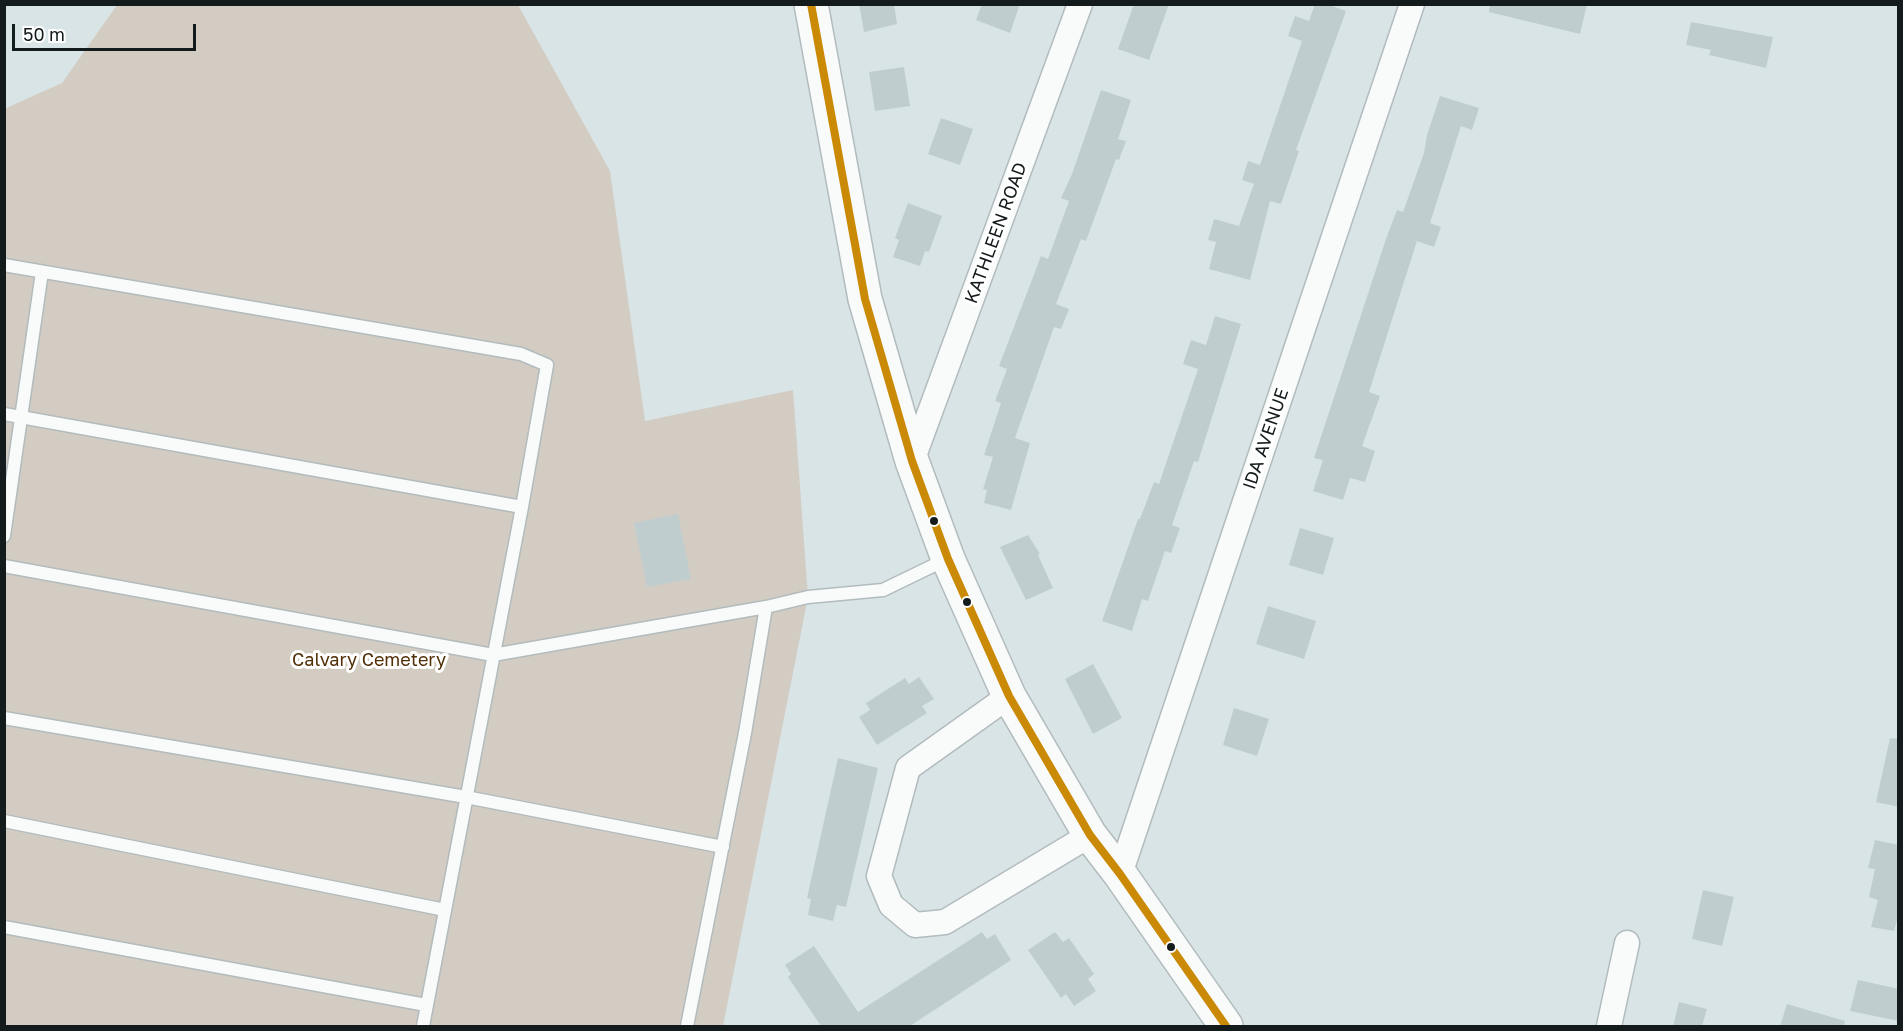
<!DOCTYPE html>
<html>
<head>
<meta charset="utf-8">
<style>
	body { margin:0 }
	#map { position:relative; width:1903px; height:1031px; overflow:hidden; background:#d9e4e6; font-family:"Golos Text",sans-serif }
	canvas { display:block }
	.frame { position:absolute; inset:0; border:6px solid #141b1c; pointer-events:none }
	.scale { position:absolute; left:12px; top:24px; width:184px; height:27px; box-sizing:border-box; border:3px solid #141b1c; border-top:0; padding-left:8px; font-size:18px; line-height:21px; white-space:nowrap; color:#141b1c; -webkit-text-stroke:4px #fff; paint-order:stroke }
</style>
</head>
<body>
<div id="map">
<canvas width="1903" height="1031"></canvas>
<div class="frame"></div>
<div class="scale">50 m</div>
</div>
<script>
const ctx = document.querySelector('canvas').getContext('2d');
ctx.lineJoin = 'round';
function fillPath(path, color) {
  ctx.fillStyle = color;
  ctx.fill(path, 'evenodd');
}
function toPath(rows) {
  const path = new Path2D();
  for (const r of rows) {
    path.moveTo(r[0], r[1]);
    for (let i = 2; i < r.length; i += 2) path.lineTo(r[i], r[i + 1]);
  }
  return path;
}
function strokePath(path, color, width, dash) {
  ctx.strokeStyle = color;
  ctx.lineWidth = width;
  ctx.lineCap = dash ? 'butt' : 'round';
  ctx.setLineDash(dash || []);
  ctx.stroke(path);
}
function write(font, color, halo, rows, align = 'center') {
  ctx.font = font + ' "Golos Text",sans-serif';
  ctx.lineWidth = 6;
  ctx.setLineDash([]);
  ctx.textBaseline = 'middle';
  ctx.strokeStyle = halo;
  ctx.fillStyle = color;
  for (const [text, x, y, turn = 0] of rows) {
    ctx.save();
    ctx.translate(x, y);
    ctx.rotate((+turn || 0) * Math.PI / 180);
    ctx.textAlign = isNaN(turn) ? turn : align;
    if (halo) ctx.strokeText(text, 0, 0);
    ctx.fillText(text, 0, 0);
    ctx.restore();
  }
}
fillPath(toPath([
	[117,5,518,5,610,171,645,421,793,390,808,597,723,1026,5,1026,4,109,62,83]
]), '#d3ccc3');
fillPath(toPath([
	[859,4,894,4,897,24,864,32],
	[982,4,1020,4,1010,33,976,20],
	[1134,4,1169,4,1149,60,1118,49],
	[1315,4,1327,4,1346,11,1296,150,1299,151,1281,204,1270,201,1250,280,1209,269,1216,242,1208,240,1214,219,1239,226,1254,184,1242,180,1248,161,1260,165,1302,41,1288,36,1295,16,1309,21],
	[1490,4,1587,4,1580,34,1489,12],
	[1691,22,1773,37,1766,68,1709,55,1711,50,1686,45],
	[904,67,910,106,875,111,869,72],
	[1101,90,1131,100,1118,139,1126,141,1119,160,1116,159,1086,241,1081,239,1056,304,1069,309,1061,329,1054,327,1015,438,1030,443,1011,510,984,503,987,490,983,489,993,457,984,455,1001,403,995,401,1007,369,999,366,1041,256,1048,259,1069,201,1061,198,1072,174],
	[1440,96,1479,108,1472,130,1461,126,1430,223,1441,227,1434,247,1417,241,1369,392,1380,396,1362,446,1375,451,1365,482,1350,478,1343,500,1313,491,1323,460,1314,458,1386,239,1397,210,1403,212,1424,153,1427,135],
	[941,118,973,129,960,165,928,154],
	[908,203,942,216,929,252,925,251,920,266,893,257,899,240,895,238],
	[1215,316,1241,324,1198,462,1194,461,1172,525,1180,528,1171,553,1165,551,1148,601,1142,599,1132,631,1102,621,1138,519,1140,519,1154,482,1159,484,1198,369,1183,364,1191,340,1206,345],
	[678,514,691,579,647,587,634,523],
	[1300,528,1334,538,1323,575,1289,565],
	[1028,535,1040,554,1038,555,1053,588,1026,600,1000,547],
	[1268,606,1316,621,1304,659,1256,644],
	[1093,664,1122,718,1093,734,1065,679],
	[919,677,934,699,922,706,927,713,877,745,859,717,870,710,866,703,905,678,909,684],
	[1234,708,1269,719,1257,756,1223,745],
	[1890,738,1899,739,1899,807,1876,802],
	[838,758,878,768,846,907,837,905,833,921,808,915,811,899,807,898],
	[1875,840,1899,845,1899,913,1894,931,1871,927,1878,900,1869,897,1875,869,1868,868],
	[1703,890,1734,897,1722,946,1692,939],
	[982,932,987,939,995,934,1011,960,910,1026,821,1026,788,977,791,974,785,965,814,946,858,1012],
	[1055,932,1063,942,1069,938,1094,974,1088,979,1096,991,1074,1006,1066,994,1061,998,1028,950],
	[1858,980,1899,989,1899,1021,1850,1011],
	[1679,1002,1707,1009,1702,1026,1673,1026],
	[1787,1004,1845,1021,1844,1026,1780,1026]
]), '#c0cdcf');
const lane = toPath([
	[4,265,521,354,547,365,522,507,423,1026],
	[4,414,522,507],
	[4,536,42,272],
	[4,566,493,655,766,607,808,597,883,590,947,559],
	[4,718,466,797,723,847],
	[4,821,445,910],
	[4,927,426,1005],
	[687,1026,745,733,766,607]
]);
const street = toPath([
	[912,461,1080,4],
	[1009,696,908,768,879,876,891,905,915,925,945,922,1090,835],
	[1120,874,1412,4],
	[1609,1026,1627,943]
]);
const secondary = toPath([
	[811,4,865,299,912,461,948,559,1009,696,1090,835,1120,874,1226,1026]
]);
strokePath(lane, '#b2bbbd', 15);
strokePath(street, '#b2bbbd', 27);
strokePath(secondary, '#b2bbbd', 36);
strokePath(lane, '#f9fbfb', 12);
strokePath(street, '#f9fbfb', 24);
strokePath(secondary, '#f9fbfb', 33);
strokePath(toPath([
	[811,4,865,299,912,461,948,559,1009,696,1090,835,1120,874,1226,1026]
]), '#ca8a06', 8);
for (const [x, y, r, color] of [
	[934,521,5,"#141b1c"],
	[967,602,5,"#141b1c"],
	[1171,947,5,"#141b1c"]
]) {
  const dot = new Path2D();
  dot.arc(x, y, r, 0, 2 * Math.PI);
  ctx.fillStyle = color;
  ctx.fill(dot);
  strokePath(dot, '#fff', 2);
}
write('18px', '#141b1c', '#fff', [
	["KATHLEEN ROAD",996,233,-70],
	["IDA AVENUE",1266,439,-71]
]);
write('18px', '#512f07', '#fff', [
	["Calvary Cemetery",369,660]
]);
</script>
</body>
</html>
